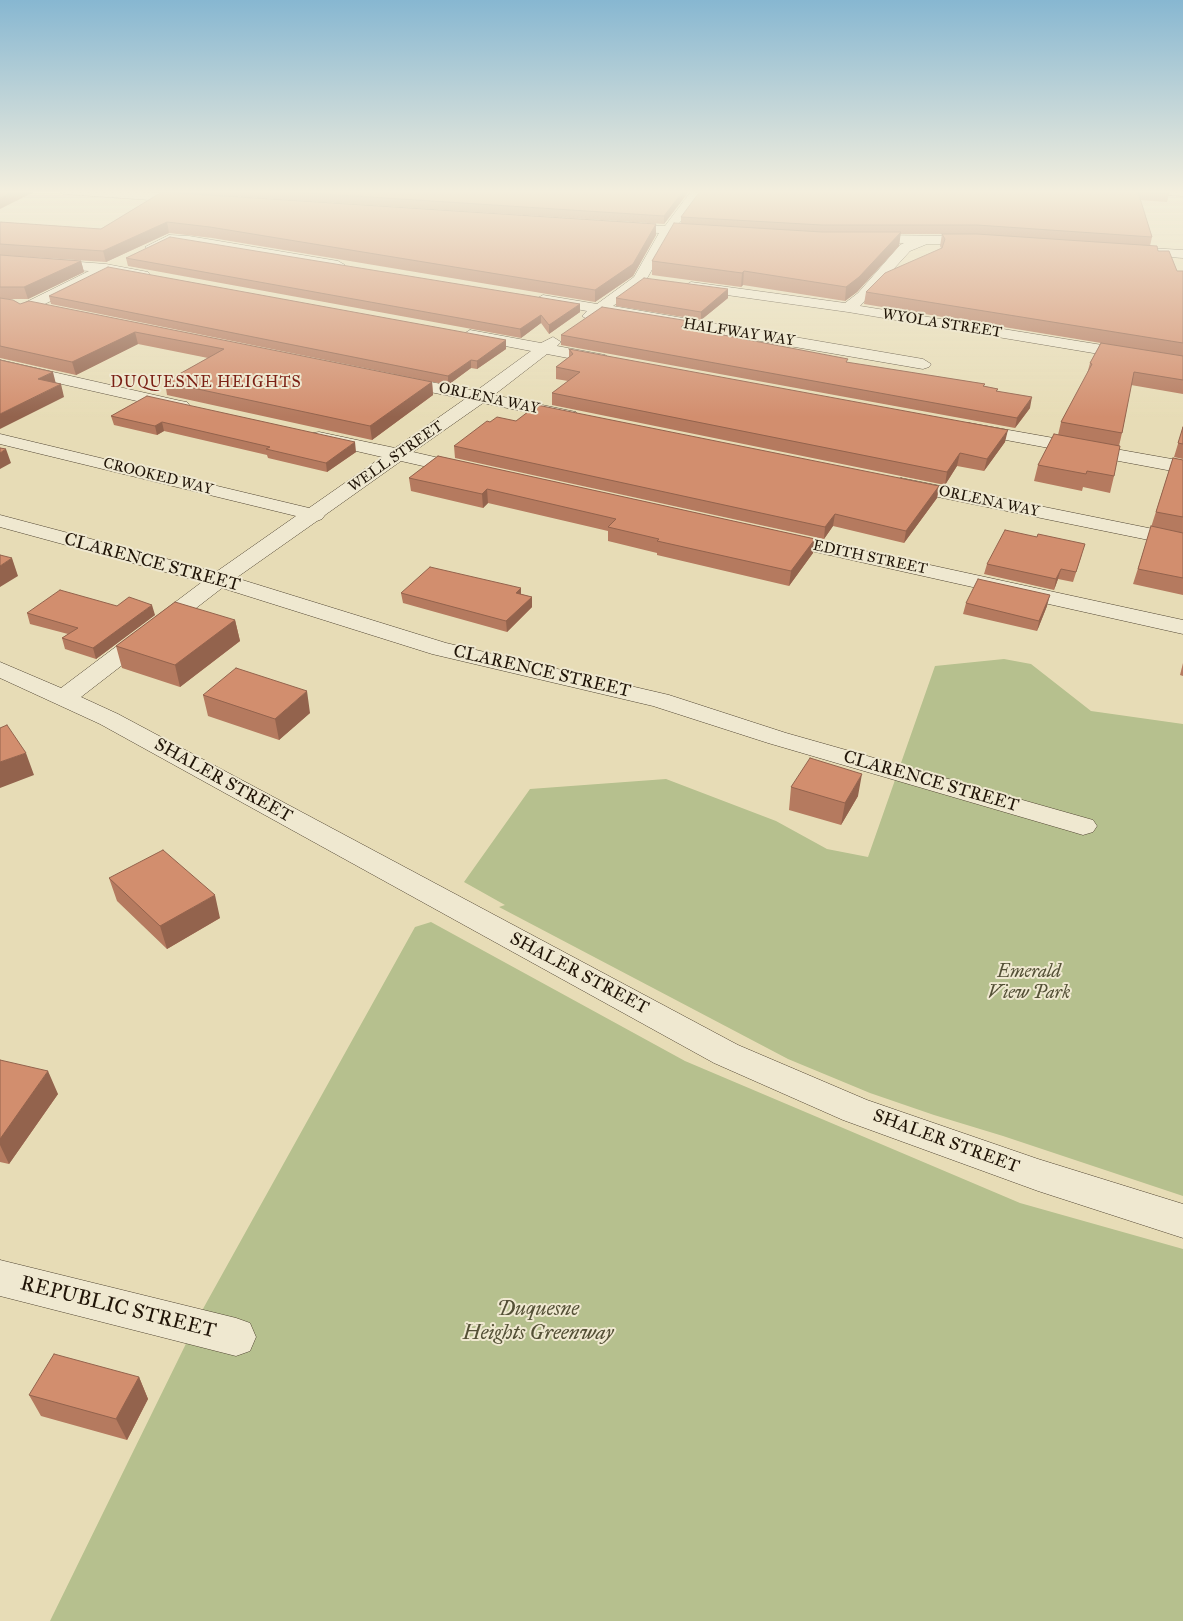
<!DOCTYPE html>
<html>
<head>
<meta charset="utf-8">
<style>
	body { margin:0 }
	canvas { display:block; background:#e7dcb6 }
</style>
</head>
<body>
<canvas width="1183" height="1621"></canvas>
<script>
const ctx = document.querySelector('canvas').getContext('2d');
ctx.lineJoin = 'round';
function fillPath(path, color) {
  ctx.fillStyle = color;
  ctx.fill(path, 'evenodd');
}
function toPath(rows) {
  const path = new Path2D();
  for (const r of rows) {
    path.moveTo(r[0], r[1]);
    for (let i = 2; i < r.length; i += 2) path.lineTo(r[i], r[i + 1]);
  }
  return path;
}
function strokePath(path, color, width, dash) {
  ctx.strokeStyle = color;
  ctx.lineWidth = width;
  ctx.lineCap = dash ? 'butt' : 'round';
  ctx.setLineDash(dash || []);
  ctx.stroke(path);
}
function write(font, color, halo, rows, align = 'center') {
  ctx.font = font + ' "IM FELL Great Primer",serif';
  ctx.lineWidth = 4;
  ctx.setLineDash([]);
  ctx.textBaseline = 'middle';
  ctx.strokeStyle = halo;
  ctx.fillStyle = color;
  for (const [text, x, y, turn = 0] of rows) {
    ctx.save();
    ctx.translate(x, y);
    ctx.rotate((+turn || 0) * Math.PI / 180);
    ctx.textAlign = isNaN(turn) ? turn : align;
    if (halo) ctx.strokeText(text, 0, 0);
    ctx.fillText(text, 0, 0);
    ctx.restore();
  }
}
fillPath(toPath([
	[1004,659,1031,664,1091,711,1183,724,1183,1196,1003,1136,934,1115,870,1093,788,1059,499,907,505,905,464,882,530,789,666,779,776,821,827,849,868,857,935,666],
	[431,922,685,1061,1020,1203,1183,1249,1183,1621,50,1621,204,1307,415,927]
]), '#b6c08e');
const minor = toPath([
	[57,190,111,190,194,195,200,199,194,203,63,194,57,190],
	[692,190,704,190,677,226,708,228,715,232,708,236,672,234,645,282,613,306,923,359,931,364,929,367,923,369,603,314,590,321,582,316,587,311,538,302,536,299,543,295,597,304,634,277,659,233,618,231,612,227,613,224,665,226,692,190],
	[1135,190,1183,190,1183,196,1141,194,1135,190],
	[169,235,189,236,338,261,345,265,338,269,189,244,171,243,152,251,145,247,169,235],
	[863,235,977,236,984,240,977,244,927,244,910,251,860,306,1183,358,1183,368,848,312,691,290,684,286,691,282,845,303,858,293,900,245,904,243,858,242,856,239,863,235],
	[1132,247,1183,250,1183,258,1127,254,1125,251,1127,248,1132,247],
	[0,256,106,264,148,272,150,275,143,279,108,273,0,326,0,315,89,271,0,264,0,256],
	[470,330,541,343,553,337,561,342,557,346,605,355,613,360,605,365,547,354,494,395,576,412,579,416,576,420,570,421,483,403,413,452,474,466,477,470,474,474,467,476,401,461,325,515,322,519,317,521,236,578,446,643,669,695,786,733,1093,820,1097,826,1093,832,1083,835,1073,832,768,743,653,706,432,654,222,588,81,697,118,714,738,1045,867,1100,1038,1159,1183,1204,1183,1238,1038,1191,843,1120,714,1063,100,724,0,678,0,662,61,688,202,582,0,527,0,515,216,572,296,516,0,444,0,434,309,508,382,457,313,441,310,437,313,433,319,432,395,448,465,399,390,384,388,380,390,376,396,375,476,391,531,351,464,338,462,335,470,330],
	[0,360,181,401,187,402,190,406,187,410,181,411,0,370,0,360],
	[969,423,1183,461,1183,473,963,432,960,428,963,424,969,423],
	[901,478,1183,535,1183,547,894,488,891,484,894,480,901,478],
	[778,532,1183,620,1183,634,771,542,768,538,771,534,778,532],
	[0,1260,236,1318,250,1323,256,1337,250,1351,236,1356,0,1296,0,1260]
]);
strokePath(minor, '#524633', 1);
fillPath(minor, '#efe8d0');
fillPath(toPath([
	[180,190,690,190,664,224,181,193],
	[1167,190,1169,194,1167,202,1140,200,1152,237,1150,246,1158,251,1177,271,1183,271,1183,394,1131,385,1122,433,1119,446,1114,476,1110,493,1083,487,1082,491,1034,481,1038,465,1058,435,1061,422,1087,374,1090,363,1101,343,864,304,866,292,941,248,940,246,942,234,975,234,900,234,899,246,857,292,845,301,743,285,741,287,652,275,652,261,681,223,681,217],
	[162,192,656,224,656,235,633,276,595,302,212,238,169,233,106,262,0,255,0,222,101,229],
	[0,255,81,261,84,272,28,299,3,299,20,304,432,382,433,395,372,440,167,395,165,382,208,358,138,344,76,375,0,358],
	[126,258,580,312,549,334,541,323,521,338,128,266],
	[728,289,728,298,701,320,616,306,616,298],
	[49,296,506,340,506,349,477,369,471,368,448,385,51,304],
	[689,321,688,329,848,363,985,384,984,386,998,389,997,391,1030,408,1015,428,561,345,561,335],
	[569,349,1005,442,984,471,957,466,945,485,552,405,552,393,568,381,556,379,556,367,569,357],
	[147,396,356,452,327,472,268,458,267,455,164,431,157,435,114,425,111,416],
	[516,421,939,486,937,498,904,543,833,526,824,539,455,458,454,446,490,422],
	[1183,427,1183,459,1174,457],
	[438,456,815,539,813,553,789,586,657,555,657,553,608,541,608,531,488,503,483,508,411,491,409,478],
	[1173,458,1183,460,1183,595,1133,584],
	[1082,554,1073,582,1058,579,1054,590,984,574,987,564],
	[401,593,521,594,532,597,532,607,507,632,403,603],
	[966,603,1047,606,1037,631,963,614],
	[117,606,155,615,96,659,65,649,62,638,68,634,30,624,27,613],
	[235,620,240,641,180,687,122,668,116,646],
	[1183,663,1183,676,1180,675],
	[203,695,310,713,279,740,208,716],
	[791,787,858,796,841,825,789,810],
	[109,878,220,918,167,949,117,901],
	[0,1060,58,1094,9,1164,0,1162],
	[139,1377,148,1399,127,1440,41,1416,29,1395]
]), '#b57a5f');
fillPath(toPath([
	[15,190,38,190,0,209,0,198],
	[684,190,690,190,664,224,664,216],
	[167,222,169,233,106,262,103,251],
	[656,224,656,235,633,276,595,302,595,290],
	[901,232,899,246,857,292,845,301,846,287],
	[81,261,84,272,28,299,24,287],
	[744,271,743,285,741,287,742,273],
	[728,289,728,298,701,320,701,312],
	[580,304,580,312,549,334,549,325],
	[541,315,541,323,521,338,520,329],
	[689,321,688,331,681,327],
	[135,332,138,344,76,375,72,362],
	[506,340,506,349,477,369,477,361],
	[471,360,471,368,448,385,448,376],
	[53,372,56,384,38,379],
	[432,382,433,395,372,440,370,426],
	[61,384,64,397,0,429,0,414],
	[1032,397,1030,408,1015,428,1017,418],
	[162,422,164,431,157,435,155,426],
	[1008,430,1005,442,984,471,987,459],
	[355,442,356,452,327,472,326,463],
	[6,449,11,463,0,469,0,453],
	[960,453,957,466,945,485,947,472],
	[939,486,937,498,904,543,906,531],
	[487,489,488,503,483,508,482,494],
	[835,514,833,526,824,539,825,527],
	[815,539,813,553,789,586,791,571],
	[12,558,18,576,0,587,0,566],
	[1061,569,1058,579,1054,590,1056,579],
	[521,588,521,599,516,593],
	[1050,595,1047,606,1037,631,1039,621],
	[532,597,532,607,507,632,506,621],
	[152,605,155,615,96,659,93,648],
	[235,620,240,641,180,687,175,665],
	[307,691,310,713,279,740,275,719],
	[26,753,34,775,0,788,0,762],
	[862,774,858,796,841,825,845,803],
	[215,895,220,918,167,949,160,926],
	[48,1071,58,1094,9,1164,0,1145,0,1139],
	[139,1377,148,1399,127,1440,116,1419]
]), '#93634d');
const building = toPath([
	[0,190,15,190,0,198,0,190],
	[261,190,684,190,664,216,261,190],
	[701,190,1167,190,1169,194,1138,192,1152,237,977,225,822,225,681,217,701,190],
	[162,192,656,224,633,264,595,290,210,227,167,222,103,251,0,244,0,222,101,229,162,192],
	[674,223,822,232,901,232,859,277,846,287,744,271,742,273,652,261,674,223],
	[942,234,977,234,1157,246,1158,251,1169,251,1177,271,1183,271,1183,343,866,292,885,273,942,248,945,239,942,234],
	[170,237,580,304,549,325,541,315,520,329,126,258,170,237],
	[0,255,81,261,24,287,0,287,0,255],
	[108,267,506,340,477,361,471,360,448,376,49,296,108,267],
	[644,278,728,289,701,312,616,298,644,278],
	[0,298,13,300,20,304,29,301,432,382,370,426,165,382,224,349,135,332,72,362,0,346,0,298],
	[602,307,689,321,681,327,848,359,846,362,985,384,983,386,998,389,996,391,1032,397,1017,418,561,335,602,307],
	[1101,343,1183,356,1183,380,1134,372,1122,433,1061,422,1092,364,1090,363,1101,343],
	[569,349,1008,430,987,459,960,453,947,472,552,393,580,372,556,367,573,354,569,349],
	[0,360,53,372,38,379,61,384,0,414,0,360],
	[147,396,355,442,326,463,266,449,270,447,162,422,155,426,111,416,147,396],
	[537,405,939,486,906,531,835,514,825,527,454,446,487,421,490,422,497,417,516,421,537,405],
	[1183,427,1183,444,1178,443,1183,427],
	[1054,434,1120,446,1114,476,1087,471,1086,474,1038,465,1054,434],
	[0,448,6,449,0,453,0,448],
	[438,456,815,539,791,571,657,541,659,539,608,527,616,519,487,489,482,494,409,478,438,456],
	[1173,458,1183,460,1183,517,1156,512,1173,458],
	[1151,526,1183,533,1183,578,1138,569,1151,526],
	[1005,530,1037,537,1038,534,1085,544,1076,572,1061,569,1056,579,987,564,1005,530],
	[0,555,12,558,0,566,0,555],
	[430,567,521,588,516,593,532,597,506,621,401,593,430,567],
	[978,579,1050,595,1039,621,966,603,978,579],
	[60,590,117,606,129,597,152,605,93,648,62,638,78,628,27,613,60,590],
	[175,602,235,620,175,665,116,646,175,602],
	[236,668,307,691,275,719,203,695,236,668],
	[7,725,26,753,0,762,0,728,7,725],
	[810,758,862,774,845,803,791,787,810,758],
	[163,850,215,895,160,926,109,878,163,850],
	[0,1060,48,1071,0,1139,0,1060],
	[54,1354,139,1377,116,1419,29,1395,54,1354]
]);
fillPath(building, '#d28e6e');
strokePath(building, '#93634d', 1);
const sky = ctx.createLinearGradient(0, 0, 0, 417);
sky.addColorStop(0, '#87b7d1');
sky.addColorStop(0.46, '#f4efde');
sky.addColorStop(1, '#f4efde00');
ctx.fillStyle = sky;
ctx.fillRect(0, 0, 1183, 417);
write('15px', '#201407', '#efe8d0', [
	["WYOLA STREET",942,324,9],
	["HALFWAY WAY",739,333,9],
	["ORLENA WAY",489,399,12],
	["WELL STREET",396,457,-35],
	["CROOKED WAY",158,477,14],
	["ORLENA WAY",989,502,12],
	["EDITH STREET",870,558,12]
]);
ctx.letterSpacing = '1px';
write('16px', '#7a1f14', '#efe8d0', [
	["DUQUESNE HEIGHTS",206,383]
]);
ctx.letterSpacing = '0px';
write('18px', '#201407', '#efe8d0', [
	["CLARENCE STREET",152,563,15],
	["CLARENCE STREET",542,672,13],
	["SHALER STREET",223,781,29],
	["CLARENCE STREET",931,782,16],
	["SHALER STREET",579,974,28],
	["SHALER STREET",946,1142,20]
]);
write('italic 18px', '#545036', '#efe8d0', [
	["Emerald",1029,973],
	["View Park",1029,994]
]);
write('21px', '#201407', '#efe8d0', [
	["REPUBLIC STREET",118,1308,14]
]);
write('italic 21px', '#545036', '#efe8d0', [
	["Duquesne",538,1310],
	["Heights Greenway",538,1334]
]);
</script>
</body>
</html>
